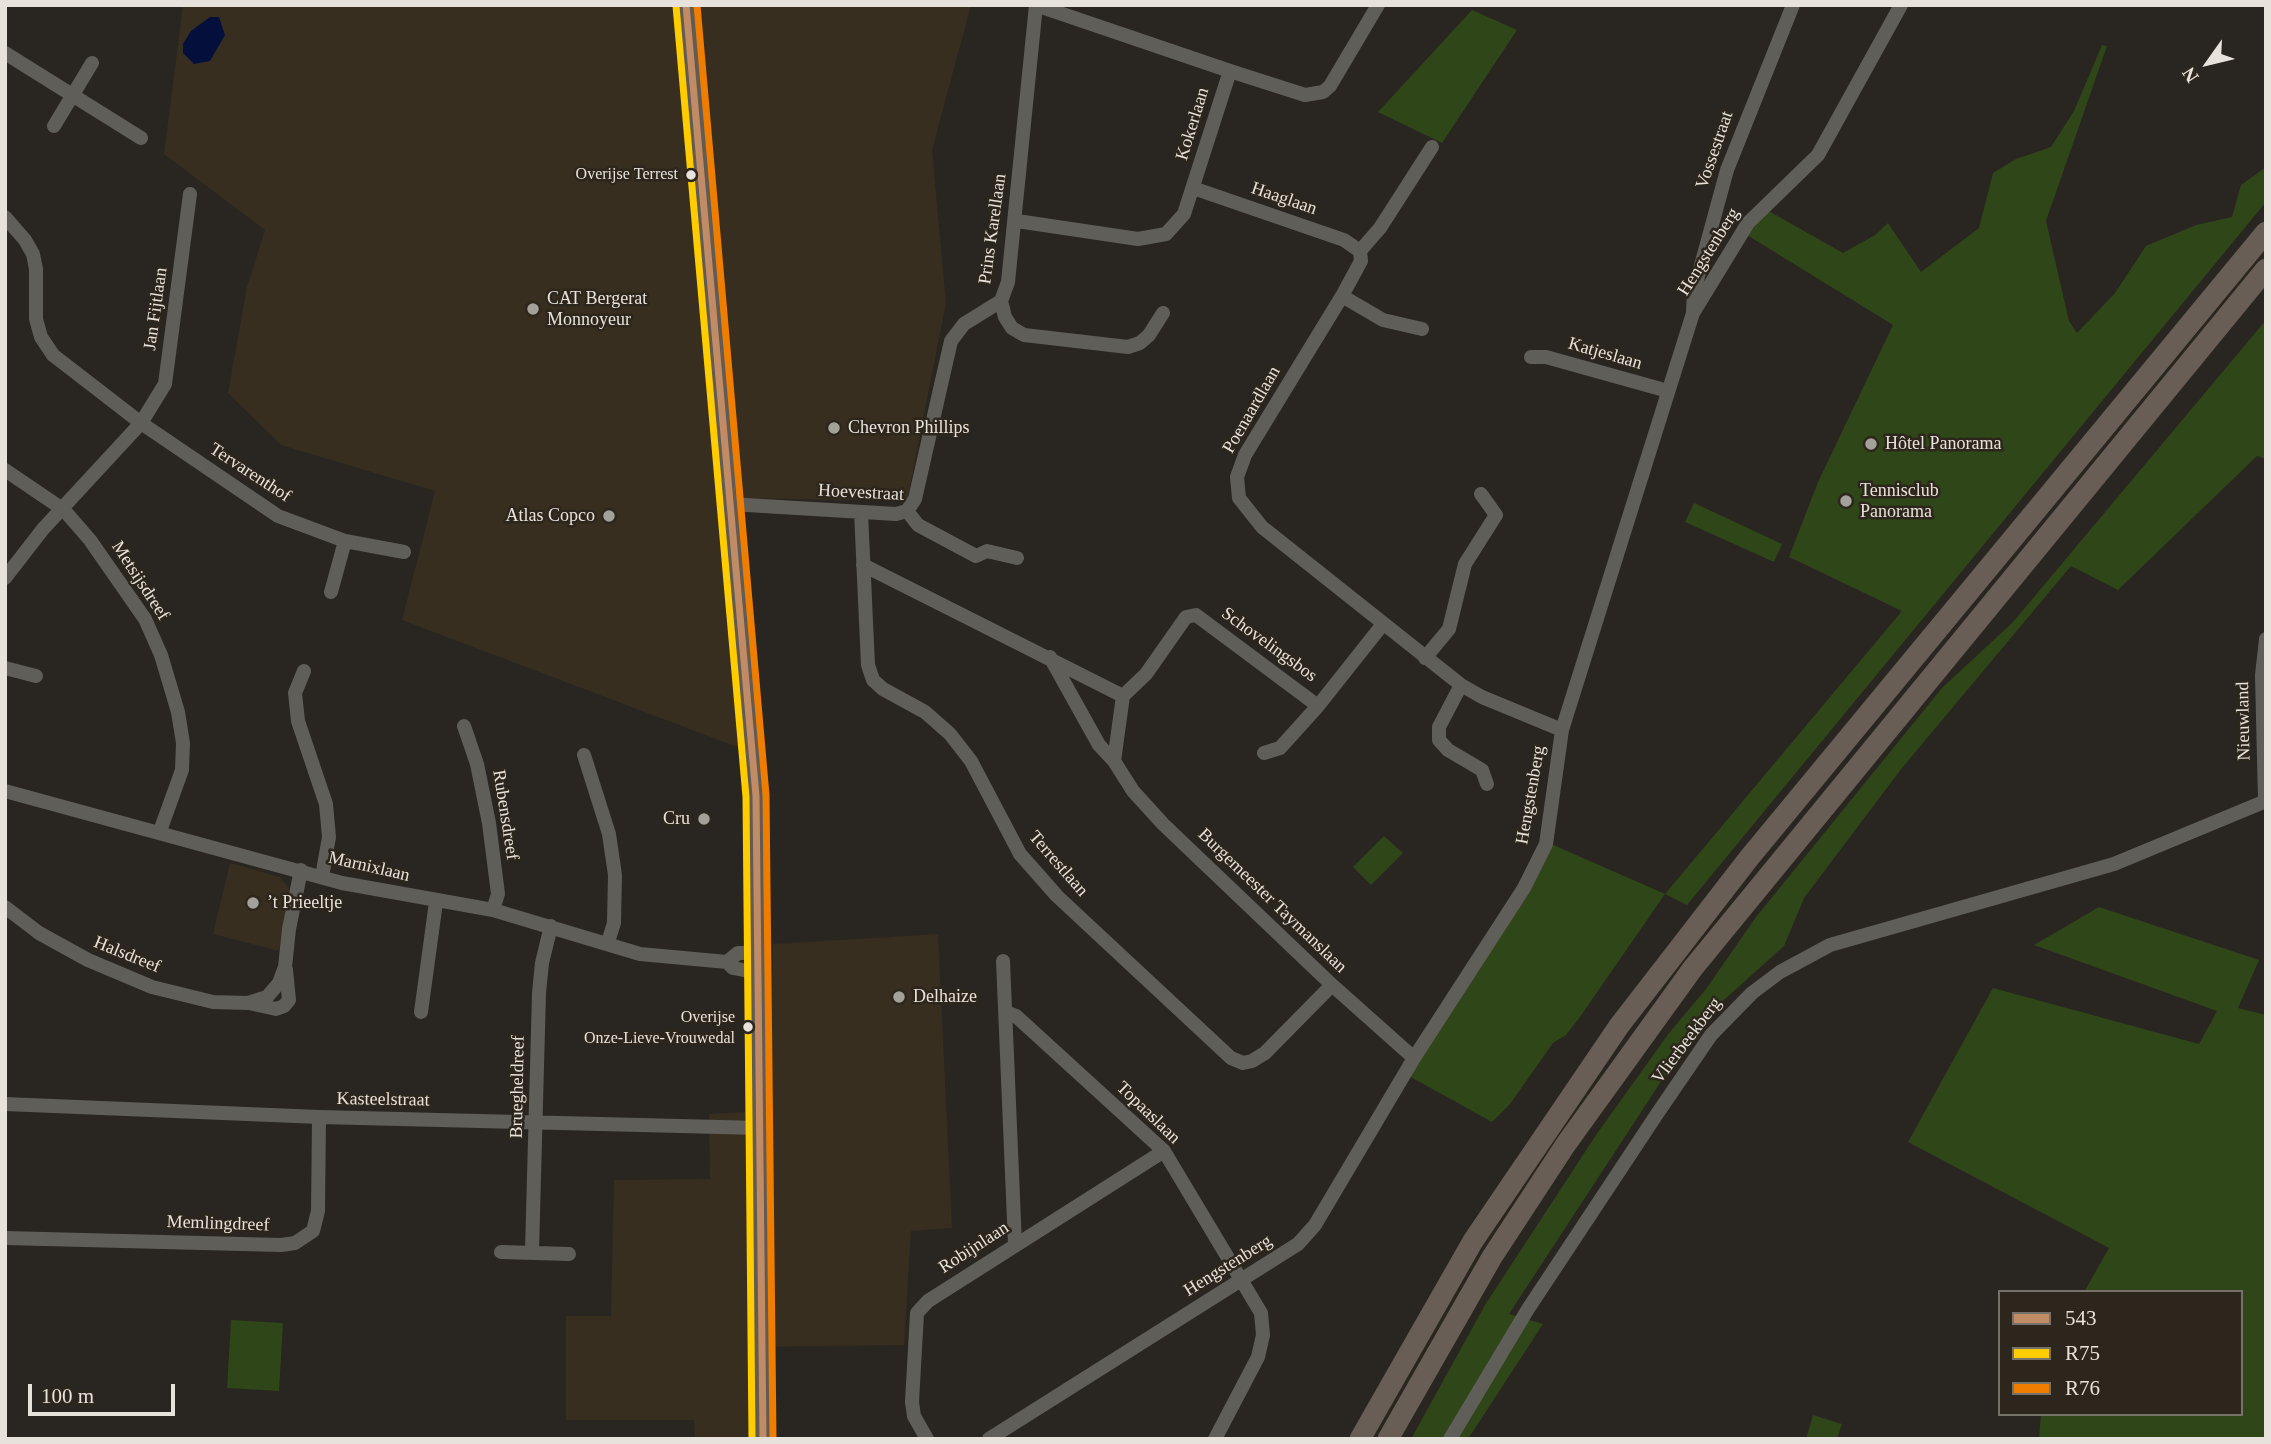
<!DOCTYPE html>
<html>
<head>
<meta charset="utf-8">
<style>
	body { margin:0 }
	#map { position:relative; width:2271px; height:1444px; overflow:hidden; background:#292520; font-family:"Times New Roman",serif }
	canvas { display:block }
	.frame { position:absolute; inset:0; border:7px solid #e7e3dc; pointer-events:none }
	.legend { position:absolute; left:1998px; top:1290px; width:245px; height:126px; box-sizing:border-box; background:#2d261c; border:2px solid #777269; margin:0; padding:9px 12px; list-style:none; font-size:21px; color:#e7e3dc }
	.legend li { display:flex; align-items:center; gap:14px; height:35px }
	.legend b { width:35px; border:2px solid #777269 }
	.north { position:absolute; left:2173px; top:28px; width:70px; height:70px; -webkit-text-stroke:5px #2d261c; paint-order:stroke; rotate:236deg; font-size:19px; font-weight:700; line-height:28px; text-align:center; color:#e7e3dc }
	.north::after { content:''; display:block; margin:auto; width:24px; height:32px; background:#e7e3dc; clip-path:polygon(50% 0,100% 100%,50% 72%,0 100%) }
	.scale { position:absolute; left:28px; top:1384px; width:147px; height:32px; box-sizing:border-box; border:4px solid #e7e3dc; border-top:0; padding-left:9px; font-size:21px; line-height:24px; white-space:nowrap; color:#e7e3dc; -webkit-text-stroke:5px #2d261c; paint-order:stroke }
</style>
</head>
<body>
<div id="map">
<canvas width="2271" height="1444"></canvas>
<div class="frame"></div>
<ul class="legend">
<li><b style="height:9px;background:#c18c65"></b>543</li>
<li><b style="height:9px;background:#fc0"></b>R75</li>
<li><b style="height:9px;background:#ef7d00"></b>R76</li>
</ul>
<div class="north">N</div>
<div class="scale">100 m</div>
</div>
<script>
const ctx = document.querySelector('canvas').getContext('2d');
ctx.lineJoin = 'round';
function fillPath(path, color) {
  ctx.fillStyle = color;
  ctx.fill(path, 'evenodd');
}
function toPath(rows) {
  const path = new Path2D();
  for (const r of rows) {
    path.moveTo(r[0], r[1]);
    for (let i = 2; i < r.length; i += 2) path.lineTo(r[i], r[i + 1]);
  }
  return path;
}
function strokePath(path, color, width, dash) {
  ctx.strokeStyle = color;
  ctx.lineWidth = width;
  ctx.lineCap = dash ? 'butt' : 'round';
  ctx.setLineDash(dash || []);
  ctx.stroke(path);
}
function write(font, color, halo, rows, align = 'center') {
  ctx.font = font + ' "Times New Roman",serif';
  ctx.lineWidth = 5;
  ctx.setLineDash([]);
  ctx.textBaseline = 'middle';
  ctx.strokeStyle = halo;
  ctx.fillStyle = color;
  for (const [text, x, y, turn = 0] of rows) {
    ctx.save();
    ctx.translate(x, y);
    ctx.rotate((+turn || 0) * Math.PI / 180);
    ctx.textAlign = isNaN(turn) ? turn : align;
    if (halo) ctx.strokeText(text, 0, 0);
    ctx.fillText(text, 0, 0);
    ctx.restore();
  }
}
fillPath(toPath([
	[183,5,675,5,745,750,402,620,435,491,281,445,228,393,247,287,265,230,164,154],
	[697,5,971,5,932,150,946,303,907,501,741,498],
	[230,863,280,877,286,884,289,890,279,951,213,934],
	[938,934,952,1228,911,1231,904,1345,750,1347,752,1439,695,1439,694,1420,566,1420,566,1316,611,1316,614,1180,710,1179,709,1114,746,1112,770,1115,773,944]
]), '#372e1f');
fillPath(toPath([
	[1472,10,1517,30,1442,143,1378,112],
	[2102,45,2107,46,2046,221,2069,321,2077,333,2115,293,2146,246,2196,225,2232,217,2241,185,2266,167,2266,202,1687,905,1665,894,1580,1017,1566,1035,1553,1043,1510,1104,1492,1122,1407,1075,1551,844,1665,894,1902,611,1789,557,1818,482,1893,325,1747,235,1767,210,1843,253,1875,235,1888,223,1921,272,1979,228,1993,173,2016,159,2051,147,2074,111],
	[2266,320,2266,459,2257,456,2118,590,2071,566,1902,768,1804,898,1784,946,1715,1008,1660,1083,1509,1314,1543,1324,1468,1439,1411,1439,1485,1305,1596,1135,1669,1033,1706,989,1756,917,1942,688,2013,622],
	[1694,503,1782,544,1774,562,1685,522],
	[1384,836,1403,853,1371,885,1353,867],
	[2099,907,2259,960,2238,1008,2266,1015,2266,1439,2039,1439,2041,1414,2241,1414,2241,1292,2084,1292,2109,1248,1908,1142,1993,988,2199,1044,2217,1011,2034,945],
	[231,1320,283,1323,279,1391,227,1388],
	[1813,1415,1842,1424,1837,1439,1806,1439]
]), '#2f4618');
fillPath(toPath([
	[210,17,219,17,225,35,210,61,194,64,183,53,183,44,191,31]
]), '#040f3c');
strokePath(toPath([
	[5,53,141,138],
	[1230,71,1305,95,1323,92,1330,86,1378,5],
	[54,126,92,63],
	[1432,147,1380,228,1360,251,1361,261,1342,296,1245,455,1237,477,1239,498,1262,527,1461,685,1482,697,1562,730],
	[1193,188,1344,240,1360,251],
	[190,194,165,384,141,423,278,516,345,541,404,552],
	[5,217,25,240,33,254,36,269,36,319,41,337,53,355,141,423,43,529,5,578],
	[1017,221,1138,239,1166,234,1184,214,1230,71,1036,5],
	[1342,296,1383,320,1422,329],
	[1001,301,1005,317,1012,328,1024,335,1128,347,1140,343,1149,335,1163,313],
	[1693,311,1694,291,1727,170,1793,5],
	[1531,357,1546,357,1668,391],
	[5,470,64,510,90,540,145,619,161,655,178,712,183,743,182,770,160,831],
	[730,504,896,514,907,511],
	[907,511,915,499,951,341,964,324,1001,301,1008,282,1036,5],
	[907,511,918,525,976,556,987,551,1017,558],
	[861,512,868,665,873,680,883,689,925,712,950,734,971,761,1020,854,1057,896,1231,1058,1243,1063,1252,1061,1265,1053,1332,985],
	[863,565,1123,696,1114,761,1133,791,1163,824,1332,985,1414,1058],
	[331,592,345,541],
	[1050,657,1099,745,1114,761],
	[1425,658,1449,629,1465,564,1496,515,1481,494],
	[5,668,36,676],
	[304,671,295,693,298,721,326,804,329,837,322,877],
	[1461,685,1439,727,1439,740,1448,750,1482,770,1487,784],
	[1123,696,1146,674,1186,617,1196,615,1318,706],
	[464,726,477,764,489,823,498,894,493,910],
	[1264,753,1280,748,1318,706,1383,624],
	[584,755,609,834,615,875,614,923,608,942],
	[5,791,342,883,493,910,640,954,727,962,733,968,759,973],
	[2265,801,2262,675,2266,639],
	[5,907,39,933,88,960,152,987,213,1002,248,1003,267,997,279,983,285,967,289,929,301,870],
	[1003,961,1015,1244],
	[727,962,738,953,759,953],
	[249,1003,276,1009,284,1006,289,1000,286,970],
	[421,1012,436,902],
	[1006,1012,1016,1016,1164,1151,1261,1313,1263,1335,1258,1357,1215,1439],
	[5,1104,319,1117,760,1128],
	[5,1238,281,1245,295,1243,313,1231,318,1211,319,1117],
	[532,1251,539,993,542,963,551,926],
	[501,1252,569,1254],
	[927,1439,914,1416,912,1402,917,1313,928,1301,1164,1151],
	[989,1439,1298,1244,1315,1225,1414,1058,1524,888,1546,844,1562,730,1693,313,1748,223,1818,155,1901,5],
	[1450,1439,1528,1309,1657,1114,1711,1035,1752,993,1780,972,1830,945,2114,864,2266,801]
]), '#605e59', 14);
strokePath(toPath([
	[686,5,756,796,763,1439]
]), '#625b53', 19);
strokePath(toPath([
	[1360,1439,1473,1241,1619,1026,1749,858,2266,232],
	[1388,1439,1492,1257,1566,1144,1693,968,2266,269]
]), '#695e55', 21);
strokePath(toPath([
	[686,5,756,796,763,1439]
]), '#c18c65', 7);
strokePath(toPath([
	[676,6,746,797,752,1439]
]), '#fc0', 7);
strokePath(toPath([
	[697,5,766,795,773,1439]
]), '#ef7d00', 7);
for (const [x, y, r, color] of [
	[691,175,6,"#e7e3dc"],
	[533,309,7,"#a4a09a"],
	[834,428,7,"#a4a09a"],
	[1871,444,7,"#a4a09a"],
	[1846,501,7,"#a4a09a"],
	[609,516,7,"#a4a09a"],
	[704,819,7,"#a4a09a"],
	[253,903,7,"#a4a09a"],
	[899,997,7,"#a4a09a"],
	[748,1027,6,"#e7e3dc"]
]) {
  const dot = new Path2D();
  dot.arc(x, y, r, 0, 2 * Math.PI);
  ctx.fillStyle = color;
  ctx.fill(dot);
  strokePath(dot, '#2d261c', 2.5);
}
write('16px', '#e7e3dc', '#2d261c', [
	["Overijse Terrest",678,175],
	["Overijse",735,1018],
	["Onze-Lieve-Vrouwedal",735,1039]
], 'right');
write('18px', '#e7e3dc', '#2d261c', [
	["Kokerlaan",1193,124,-73],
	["Vossestraat",1715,150,-71],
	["Haaglaan",1284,199,19],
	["Prins Karellaan",993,229,-82],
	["Hengstenberg",1709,252,-58],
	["Jan Fijtlaan",156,309,-82],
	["Katjeslaan",1605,354,16],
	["Poenaardlaan",1252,410,-60],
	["Tervarenthof",250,473,33],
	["Hoevestraat",861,493,3],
	["Metsijsdreef",140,581,57],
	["Schovelingsbos",1269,645,36],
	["Nieuwland",2244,721,-91],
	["Hengstenberg",1531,795,-80],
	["Rubensdreef",505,815,81],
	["Terrestlaan",1058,864,49],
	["Marnixlaan",369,867,13],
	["Burgemeester Taymanslaan",1272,901,44],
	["Halsdreef",127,955,22],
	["Vlierbeekberg",1687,1041,-53],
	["Bruegheldreef",518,1087,-89],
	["Kasteelstraat",383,1100,1],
	["Topaaslaan",1148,1113,44],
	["Memlingdreef",218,1224,2],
	["Robijnlaan",974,1248,-33],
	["Hengstenberg",1228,1266,-32]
]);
write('18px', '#e7e3dc', '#2d261c', [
	["CAT Bergerat",547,299],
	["Monnoyeur",547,320],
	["Chevron Phillips",848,428],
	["Hôtel Panorama",1885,444],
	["Tennisclub",1860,491],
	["Panorama",1860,512],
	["Atlas Copco",595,516,"right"],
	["Cru",690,819,"right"],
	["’t Prieeltje",267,903],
	["Delhaize",913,997]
], 'left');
</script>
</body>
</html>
